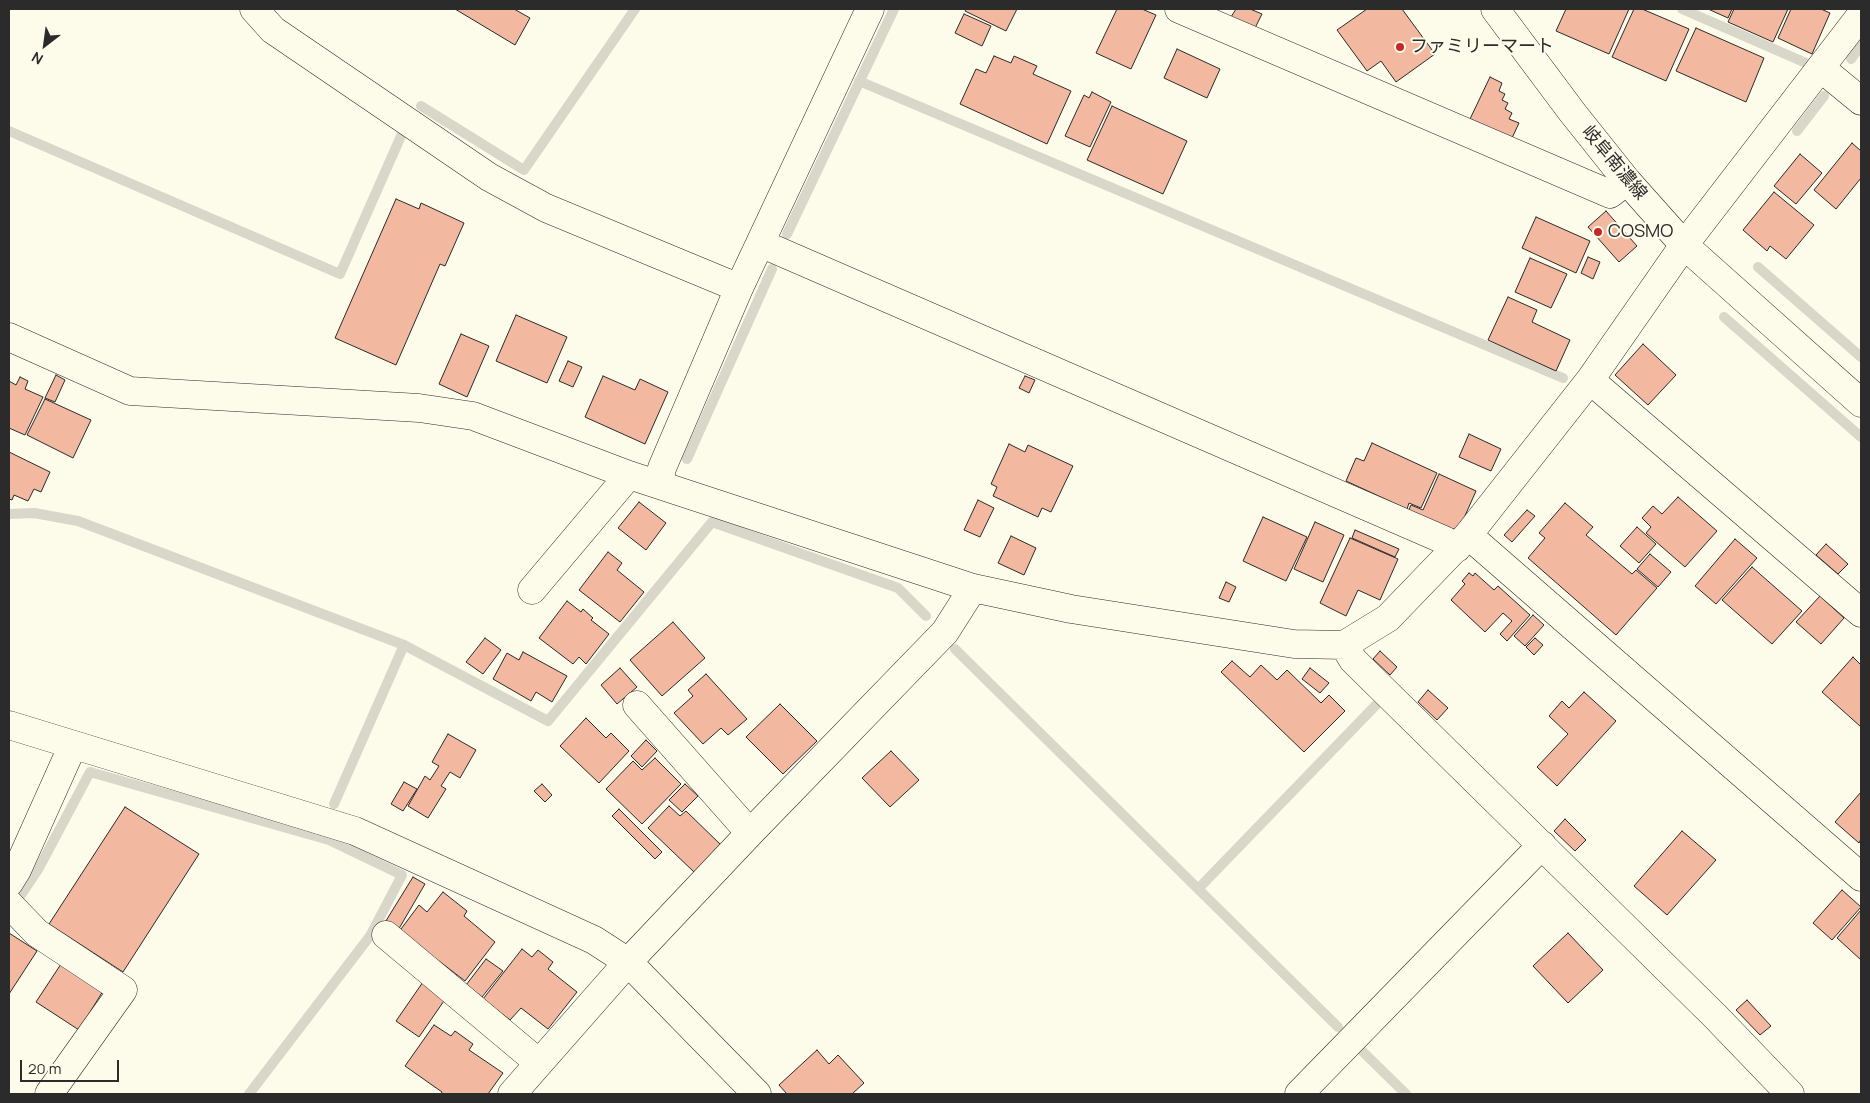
<!DOCTYPE html>
<html>
<head>
<meta charset="utf-8">
<style>
	body { margin:0 }
	#map { position:relative; width:1870px; height:1103px; overflow:hidden; background:#fdfbea; font-family:Manrope,sans-serif }
	canvas { display:block }
	.frame { position:absolute; inset:0; border:10px solid #2b2b2b; pointer-events:none }
	.north { position:absolute; left:20px; top:20px; width:50px; height:50px; -webkit-text-stroke:4px #fdfbea; paint-order:stroke; rotate:210deg; font-size:14px; font-weight:700; line-height:20px; text-align:center; color:#2b2b2b }
	.north::after { content:''; display:block; margin:auto; width:18px; height:22px; background:#2b2b2b; clip-path:polygon(50% 0,100% 100%,50% 72%,0 100%) }
	.scale { position:absolute; left:20px; top:1060px; width:99px; height:22px; box-sizing:border-box; border:2px solid #2b2b2b; border-top:0; padding-left:6px; font-size:15px; line-height:18px; white-space:nowrap; color:#2b2b2b; -webkit-text-stroke:4px #fdfbea; paint-order:stroke }
</style>
</head>
<body>
<div id="map">
<canvas width="1870" height="1103"></canvas>
<div class="frame"></div>
<div class="north">N</div>
<div class="scale">20 m</div>
</div>
<script>
const ctx = document.querySelector('canvas').getContext('2d');
ctx.lineJoin = 'round';
function toPath(rows) {
  const path = new Path2D();
  for (const r of rows) {
    path.moveTo(r[0], r[1]);
    for (let i = 2; i < r.length; i += 2) path.lineTo(r[i], r[i + 1]);
  }
  return path;
}
function strokePath(path, color, width, dash) {
  ctx.strokeStyle = color;
  ctx.lineWidth = width;
  ctx.lineCap = dash ? 'butt' : 'round';
  ctx.setLineDash(dash || []);
  ctx.stroke(path);
}
function fillPath(path, color) {
  ctx.fillStyle = color;
  ctx.fill(path, 'evenodd');
}
function write(font, color, halo, rows, align = 'center') {
  ctx.font = font + ' Manrope,"Noto Sans JP",sans-serif';
  ctx.lineWidth = 4;
  ctx.setLineDash([]);
  ctx.textBaseline = 'middle';
  ctx.strokeStyle = halo;
  ctx.fillStyle = color;
  for (const [text, x, y, turn = 0] of rows) {
    ctx.save();
    ctx.translate(x, y);
    ctx.rotate((+turn || 0) * Math.PI / 180);
    ctx.textAlign = isNaN(turn) ? turn : align;
    if (halo) ctx.strokeText(text, 0, 0);
    ctx.fillText(text, 0, 0);
    ctx.restore();
  }
}
strokePath(toPath([
	[1682,9,1806,63],
	[1851,59,1861,45],
	[859,81,1563,378],
	[421,106,524,170,635,9],
	[9,131,340,274,401,136],
	[1797,131,1824,96],
	[787,234,894,9],
	[1758,267,1861,357],
	[1724,317,1861,437],
	[687,459,772,269],
	[9,514,34,513,78,521,404,645,548,721,712,522,898,588,926,616],
	[955,649,1338,1027],
	[334,804,404,645],
	[1198,889,1376,705],
	[21,895,39,868,90,772,329,840,402,875,370,936,249,1094],
	[1360,1049,1406,1094]
]), '#d8d7c9', 10);
const building = toPath([
	[455,9,514,9,530,18,515,45,455,9],
	[966,9,1017,9,1006,31,965,11,966,9],
	[1117,9,1142,9,1156,15,1131,69,1096,53,1117,9],
	[1236,9,1250,9,1262,14,1255,28,1231,17,1236,9],
	[1367,9,1402,9,1435,54,1396,82,1381,61,1367,71,1337,30,1367,9],
	[1566,9,1629,9,1609,54,1556,31,1566,9],
	[1634,9,1642,9,1689,29,1666,81,1612,57,1634,9],
	[1708,9,1732,9,1728,18,1708,9],
	[1734,9,1788,9,1773,42,1728,22,1734,9],
	[1791,9,1821,9,1830,13,1812,54,1778,38,1791,9],
	[964,14,991,26,982,46,955,33,964,14],
	[1696,28,1764,58,1746,102,1676,71,1696,28],
	[1177,49,1220,69,1207,98,1164,78,1177,49],
	[994,56,1011,63,1014,56,1037,66,1033,74,1071,91,1047,144,960,104,976,69,986,73,994,56],
	[1490,77,1502,83,1499,91,1505,94,1502,100,1508,103,1505,109,1512,113,1509,119,1519,123,1512,138,1470,119,1490,77],
	[1092,92,1111,102,1090,147,1065,136,1084,95,1089,98,1092,92],
	[1112,106,1187,141,1163,194,1087,160,1112,106],
	[1852,143,1861,151,1861,178,1836,209,1814,190,1852,143],
	[1800,154,1822,173,1796,204,1774,186,1800,154],
	[1774,192,1814,225,1786,259,1770,246,1767,251,1743,230,1774,192],
	[396,199,419,209,421,203,464,223,445,266,440,264,396,365,335,338,396,199],
	[1606,211,1637,246,1619,262,1588,227,1606,211],
	[1536,217,1590,241,1576,273,1522,248,1536,217],
	[1588,257,1600,262,1593,279,1581,273,1588,257],
	[1530,258,1567,274,1551,308,1515,292,1530,258],
	[1508,297,1537,310,1532,322,1570,340,1556,371,1488,340,1508,297],
	[516,315,567,337,547,383,496,361,516,315],
	[461,334,489,346,467,397,439,384,461,334],
	[1643,344,1676,375,1648,405,1615,375,1643,344],
	[568,361,582,367,573,387,559,381,568,361],
	[56,375,65,380,55,402,45,398,56,375],
	[603,376,635,390,640,379,668,392,645,444,585,417,603,376],
	[1025,376,1035,380,1029,393,1019,388,1025,376],
	[20,377,28,381,25,389,43,397,25,435,9,428,9,381,16,385,20,377],
	[45,399,91,420,73,458,27,435,45,399],
	[1469,434,1501,449,1491,471,1459,457,1469,434],
	[1372,443,1437,473,1421,508,1409,503,1407,509,1346,481,1356,458,1364,461,1372,443],
	[1009,444,1025,452,1028,445,1073,466,1051,512,1042,508,1038,517,993,496,997,487,991,484,1009,444],
	[9,452,50,472,41,492,34,489,28,501,14,495,12,500,9,499,9,452],
	[1439,474,1476,491,1460,527,1450,530,1407,514,1411,505,1423,510,1439,474],
	[1678,497,1717,531,1685,567,1646,533,1651,527,1642,518,1653,506,1662,514,1678,497],
	[978,500,994,508,980,537,964,530,978,500],
	[639,502,666,523,646,550,618,528,639,502],
	[1565,503,1593,527,1586,535,1632,574,1636,570,1657,588,1616,635,1528,558,1545,538,1539,533,1565,503],
	[1527,510,1535,516,1512,542,1504,535,1527,510],
	[1263,517,1307,537,1286,581,1243,561,1263,517],
	[1315,522,1344,535,1323,582,1294,569,1315,522],
	[1637,527,1656,544,1639,563,1620,546,1637,527],
	[1355,530,1399,549,1395,557,1352,538,1355,530],
	[1011,536,1036,548,1024,575,998,563,1011,536],
	[1350,538,1398,559,1380,600,1358,590,1346,616,1320,603,1350,538],
	[1735,539,1757,558,1716,604,1695,586,1735,539],
	[1826,544,1848,564,1838,574,1816,555,1826,544],
	[608,552,622,563,617,570,644,592,620,622,579,590,608,552],
	[1650,554,1671,572,1658,587,1637,569,1650,554],
	[1752,567,1802,611,1772,644,1722,600,1752,567],
	[1469,573,1473,576,1475,573,1494,590,1498,586,1530,615,1507,641,1500,634,1512,621,1503,613,1485,632,1451,600,1465,584,1462,581,1469,573],
	[1226,582,1236,587,1229,602,1219,598,1226,582],
	[1820,596,1844,618,1821,644,1796,622,1820,596],
	[567,601,581,612,583,609,593,618,591,620,609,634,586,664,579,657,573,664,539,638,567,601],
	[1533,615,1544,625,1525,646,1514,636,1533,615],
	[673,622,705,658,662,696,630,660,673,622],
	[485,638,501,650,483,674,466,662,485,638],
	[1535,638,1543,645,1534,655,1526,647,1535,638],
	[1380,651,1397,667,1390,675,1373,659,1380,651],
	[523,652,567,676,552,702,536,692,531,701,493,679,507,653,519,660,523,652],
	[1853,657,1861,665,1861,727,1822,692,1853,657],
	[1232,661,1250,677,1261,665,1277,680,1287,670,1321,703,1329,695,1345,711,1304,752,1221,672,1232,661],
	[620,668,637,687,617,704,601,685,620,668],
	[1310,668,1329,683,1320,693,1302,679,1310,668],
	[706,674,747,719,728,735,721,728,703,744,674,713,693,696,688,690,706,674],
	[1428,690,1448,708,1437,720,1418,702,1428,690],
	[1584,692,1616,721,1557,786,1537,767,1568,734,1549,716,1562,701,1569,708,1584,692],
	[780,704,817,741,783,774,746,737,780,704],
	[586,718,606,738,611,733,629,751,599,783,560,746,586,718],
	[448,734,476,750,460,778,450,772,441,786,446,789,428,818,408,806,425,776,430,780,439,766,432,762,448,734],
	[646,740,657,751,642,767,631,756,646,740],
	[891,751,919,780,890,807,862,778,891,751],
	[655,758,681,784,642,824,606,789,633,761,642,770,655,758],
	[404,782,417,789,403,811,391,804,404,782],
	[542,784,552,795,545,802,534,791,542,784],
	[685,784,698,796,682,812,669,800,685,784],
	[1861,792,1861,839,1859,843,1835,822,1861,792],
	[669,806,680,816,686,811,721,845,694,872,648,828,669,806],
	[125,807,199,854,123,972,49,924,125,807],
	[619,809,662,852,655,859,612,816,619,809],
	[1565,819,1586,840,1575,851,1554,831,1565,819],
	[1682,831,1716,860,1667,915,1634,886,1682,831],
	[413,877,425,884,397,932,384,924,413,877],
	[1842,890,1861,907,1832,940,1813,923,1842,890],
	[443,892,467,911,464,916,495,942,465,981,439,961,437,964,398,933,419,905,427,912,443,892],
	[1861,910,1861,960,1837,938,1861,910],
	[9,933,37,951,9,994,9,933],
	[1568,933,1603,970,1568,1003,1533,966,1568,933],
	[522,949,532,957,538,950,553,962,548,969,577,992,548,1029,521,1008,510,1020,483,999,522,949],
	[486,959,503,971,482,997,466,985,486,959],
	[61,964,103,991,79,1030,36,1002,61,964],
	[423,982,446,998,419,1037,396,1021,423,982],
	[1747,1000,1771,1026,1760,1035,1736,1010,1747,1000],
	[434,1025,451,1036,455,1031,473,1044,469,1050,503,1073,488,1094,441,1094,442,1092,405,1066,434,1025],
	[817,1050,829,1064,838,1055,864,1083,852,1094,787,1094,779,1085,817,1050]
]);
fillPath(building, '#f2b8a0');
strokePath(building, '#2b2b2b', 1);
const minor = toPath([
	[254,9,273,30,489,177,546,208,739,288],
	[1179,9,1610,194,1627,181],
	[1822,69,1861,101],
	[760,243,1444,540,1457,548],
	[9,337,130,391,419,408,473,416,629,475,973,588,1071,609,1294,644,1344,645,1388,618,1468,535,1590,380,1684,245,1861,15],
	[1590,380,1861,613],
	[659,484,662,468,739,288,870,9],
	[1468,535,1861,877],
	[532,590,629,475],
	[1344,645,1353,660,1715,1016,1790,1094],
	[637,705,750,833],
	[9,725,355,831,594,940,628,962,757,1094],
	[9,883,17,870,73,745],
	[9,904,37,933,123,990,49,1094],
	[386,935,539,1063],
	[512,1094,628,962,750,833,945,632,973,588],
	[1299,1094,1542,845]
]);
const major = toPath([
	[1495,9,1572,112,1627,181,1684,245,1861,403]
]);
strokePath(minor, '#2b2b2b', 29);
strokePath(major, '#2b2b2b', 29);
strokePath(minor, '#fdfbea', 28);
strokePath(major, '#fdfbea', 28);
for (const [x, y, r, color] of [
	[1400,47,5,"#c62828"],
	[1598,232,5,"#c62828"]
]) {
  const dot = new Path2D();
  dot.arc(x, y, r, 0, 2 * Math.PI);
  ctx.fillStyle = color;
  ctx.fill(dot);
  strokePath(dot, '#fdfbea', 2);
}
write('18px', '#2b2b2b', '#fdfbea', [
	["ファミリーマート",1410,47],
	["COSMO",1608,232]
], 'left');
write('18px', '#2b2b2b', '#fdfbea', [
	["岐阜南濃線",1614,163,50]
]);
</script>
</body>
</html>
